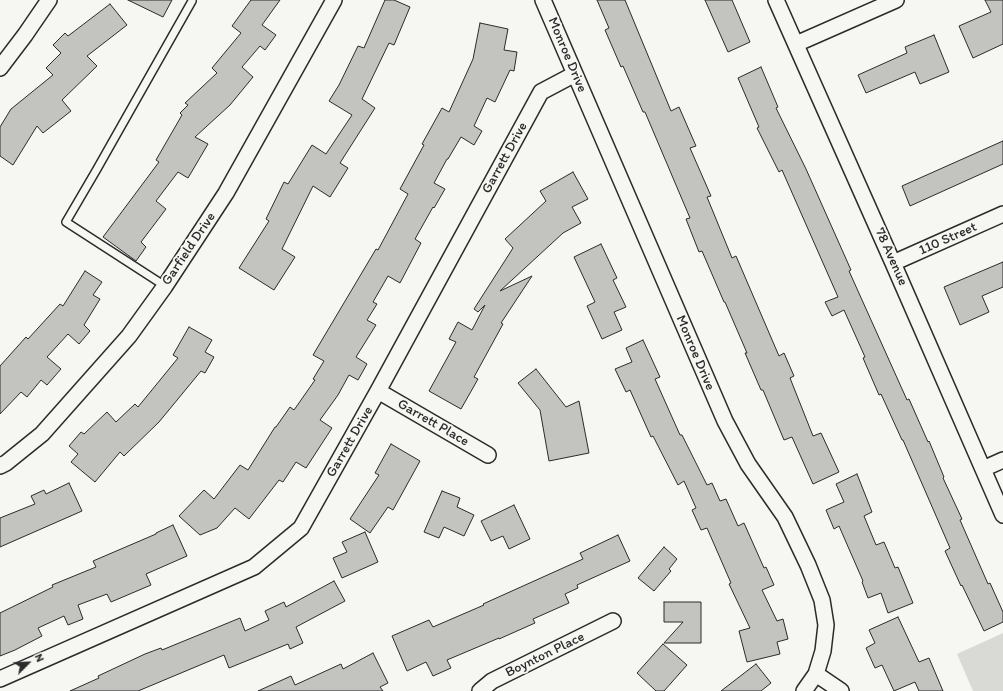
<!DOCTYPE html>
<html>
<head>
<meta charset="utf-8">
<style>
	body { margin:0 }
	#map { position:relative; width:1003px; height:691px; overflow:hidden; background:#f6f6f2; font-family:Itim,sans-serif }
	canvas { display:block }
	.north { position:absolute; left:8px; top:643px; width:40px; height:40px; -webkit-text-stroke:3px #f6f6f2; paint-order:stroke; rotate:66deg; font-size:11px; font-weight:700; line-height:16px; text-align:center; color:#2b2b2b }
	.north::after { content:''; display:block; margin:auto; width:14px; height:18px; background:#2b2b2b; clip-path:polygon(50% 0,100% 100%,50% 72%,0 100%) }
</style>
</head>
<body>
<div id="map">
<canvas width="1003" height="691"></canvas>
<div class="north">N</div>
</div>
<script>
const ctx = document.querySelector('canvas').getContext('2d');
ctx.lineJoin = 'round';
function fillPath(path, color) {
  ctx.fillStyle = color;
  ctx.fill(path, 'evenodd');
}
function toPath(rows) {
  const path = new Path2D();
  for (const r of rows) {
    path.moveTo(r[0], r[1]);
    for (let i = 2; i < r.length; i += 2) path.lineTo(r[i], r[i + 1]);
  }
  return path;
}
function strokePath(path, color, width, dash) {
  ctx.strokeStyle = color;
  ctx.lineWidth = width;
  ctx.lineCap = dash ? 'butt' : 'round';
  ctx.setLineDash(dash || []);
  ctx.stroke(path);
}
function write(font, color, halo, rows, align = 'center') {
  ctx.font = font + ' Itim,sans-serif';
  ctx.lineWidth = 4;
  ctx.setLineDash([]);
  ctx.textBaseline = 'middle';
  ctx.strokeStyle = halo;
  ctx.fillStyle = color;
  for (const [text, x, y, turn = 0] of rows) {
    ctx.save();
    ctx.translate(x, y);
    ctx.rotate((+turn || 0) * Math.PI / 180);
    ctx.textAlign = isNaN(turn) ? turn : align;
    if (halo) ctx.strokeText(text, 0, 0);
    ctx.fillText(text, 0, 0);
    ctx.restore();
  }
}
fillPath(toPath([
	[1003,633,1003,691,973,691,957,654]
]), '#d9d9d5');
const building = toPath([
	[128,0,172,0,163,17,128,0],
	[251,0,280,0,262,25,276,35,265,50,260,46,242,67,253,77,230,105,195,137,208,144,188,178,178,172,156,201,166,209,141,242,146,247,136,261,103,237,159,162,156,160,182,115,180,113,188,105,185,103,217,73,212,68,241,33,232,26,251,0],
	[385,0,394,0,410,7,394,45,389,43,362,99,375,108,340,163,348,168,330,197,313,186,282,249,295,257,274,290,239,268,269,221,266,219,284,182,288,184,312,145,326,154,352,115,329,101,339,85,358,46,364,48,385,0],
	[597,0,625,0,671,111,679,107,696,146,690,148,711,196,707,197,732,258,736,256,779,356,784,353,794,376,790,378,813,436,821,433,839,472,813,484,792,437,784,440,763,390,761,390,745,353,747,353,725,302,724,302,702,251,699,252,686,219,690,218,645,112,643,112,623,66,621,67,605,30,609,28,597,0],
	[705,0,732,0,750,42,728,52,705,0],
	[985,0,1003,0,1003,44,973,58,959,26,991,12,985,0],
	[110,4,127,25,87,56,97,66,62,100,71,111,43,133,37,126,13,165,0,156,0,127,11,109,53,75,46,68,61,53,53,45,65,33,68,36,110,4],
	[480,23,508,29,504,50,517,52,514,71,510,70,495,102,487,98,474,126,482,131,474,145,461,137,448,159,447,159,434,183,445,189,434,208,433,207,415,239,421,243,400,283,388,276,373,302,377,304,367,320,376,325,356,357,367,364,358,380,349,375,338,395,320,420,332,428,306,468,296,462,283,482,279,480,249,519,235,508,217,528,200,535,179,516,204,490,214,499,240,465,248,470,275,427,276,427,290,407,294,410,315,380,313,379,324,361,313,355,376,249,378,250,408,194,400,189,424,145,422,144,442,108,449,112,473,59,480,23],
	[934,35,949,72,920,84,915,72,866,93,858,75,907,53,905,47,934,35],
	[761,67,778,107,776,108,806,169,851,270,849,271,907,400,909,399,928,442,929,441,944,477,943,478,962,519,960,520,988,584,990,583,1003,612,1003,622,984,631,962,585,961,586,945,551,950,548,903,440,902,440,881,394,879,395,863,358,865,357,844,310,832,316,825,302,838,297,782,170,779,172,757,128,759,127,738,78,761,67],
	[1003,141,1003,164,910,206,902,186,1003,141],
	[573,172,588,199,572,207,581,223,563,233,500,291,532,276,501,323,503,324,474,377,478,379,461,409,429,391,456,342,449,339,458,322,472,330,485,305,478,312,474,309,513,248,505,239,546,201,540,191,573,172],
	[601,244,617,278,613,280,626,307,614,312,622,330,602,339,587,306,595,302,574,257,601,244],
	[1003,262,1003,287,982,296,989,312,960,325,944,287,1003,262],
	[85,271,102,282,93,295,100,299,84,325,90,331,79,344,68,334,47,357,61,369,47,385,41,380,27,397,21,392,0,414,0,366,26,337,28,339,60,304,63,306,85,271],
	[189,327,212,340,205,352,214,357,205,373,201,371,159,422,124,456,120,452,95,482,71,462,78,454,69,446,81,432,84,434,107,412,116,422,135,404,138,407,178,358,173,355,189,327],
	[643,340,660,377,655,379,680,435,682,435,707,485,712,483,720,501,726,499,738,526,744,523,764,568,766,567,774,585,762,590,777,621,783,619,788,639,777,642,780,654,747,662,739,631,750,628,729,584,731,583,707,528,701,530,692,510,696,508,684,481,678,485,653,436,651,437,630,390,626,392,615,369,632,362,626,348,643,340],
	[536,369,566,407,579,401,589,453,549,461,540,410,518,383,536,369],
	[391,444,420,461,393,510,388,507,370,533,350,519,379,475,375,473,391,444],
	[857,474,872,512,864,516,876,545,884,542,895,568,898,567,913,603,888,613,881,593,868,598,862,582,863,581,839,526,834,529,826,510,844,502,836,484,857,474],
	[69,483,82,511,0,547,0,518,35,504,31,496,44,490,46,494,69,483],
	[442,491,460,498,457,507,474,515,464,536,444,527,439,538,424,532,442,491],
	[514,505,530,539,509,549,503,536,491,541,481,521,514,505],
	[173,525,187,556,146,574,151,585,111,602,107,594,78,605,83,619,68,625,64,616,38,628,42,636,15,650,0,656,0,613,53,587,52,585,96,567,93,561,156,534,156,533,173,525],
	[365,532,378,562,342,578,333,558,347,552,342,542,365,532],
	[618,535,630,561,577,585,578,588,565,594,569,603,533,619,535,623,499,639,499,638,447,660,451,668,433,676,426,662,407,671,392,636,429,620,433,627,484,605,483,604,583,559,580,553,618,535],
	[664,547,677,559,669,569,671,571,654,591,638,578,664,547],
	[334,581,345,601,296,627,303,643,290,649,288,644,229,668,224,655,138,691,70,691,99,678,98,676,145,654,161,648,162,650,240,618,245,631,269,620,265,611,284,602,286,607,334,581],
	[664,602,701,602,701,643,664,643,683,622,664,622,664,602],
	[898,617,919,662,929,658,943,691,919,691,915,682,894,691,882,665,875,668,866,648,875,643,869,630,898,617],
	[663,644,687,665,664,691,656,691,637,673,663,644],
	[373,653,388,683,380,687,383,691,258,691,291,676,295,685,341,664,343,669,373,653],
	[756,664,771,683,761,691,721,691,756,664]
]);
fillPath(building, '#c3c3c0');
strokePath(building, '#2b2b2b', 1);
const lane = toPath([
	[165,286,66,222,97,169,192,1]
]);
const street = toPath([
	[543,0,725,421,748,464,785,517,808,565,822,600,826,625,823,651,816,674,841,691],
	[776,0,893,263,1003,515],
	[796,44,896,0],
	[0,68,25,35,49,0],
	[893,263,1003,214],
	[378,391,488,455],
	[0,466,6,463,42,434,129,336,165,286,226,193,334,0],
	[983,469,1003,460],
	[0,679,254,567,301,528,378,391,541,92,575,74],
	[480,691,492,681,613,621],
	[804,691,816,674]
]);
strokePath(lane, '#2b2b2b', 10);
strokePath(street, '#2b2b2b', 18);
strokePath(lane, '#f6f6f2', 7);
strokePath(street, '#f6f6f2', 15);
write('14px', '#2b2b2b', '#f6f6f2', [
	["Monroe Drive",567,55,67],
	["Garrett Drive",505,158,-61],
	["110 Street",948,239,-24],
	["Garfield Drive",189,249,-56],
	["78 Avenue",891,257,66],
	["Monroe Drive",695,353,67],
	["Garrett Place",433,423,30],
	["Garrett Drive",350,442,-60],
	["Boynton Place",545,655,-26]
]);
</script>
</body>
</html>
